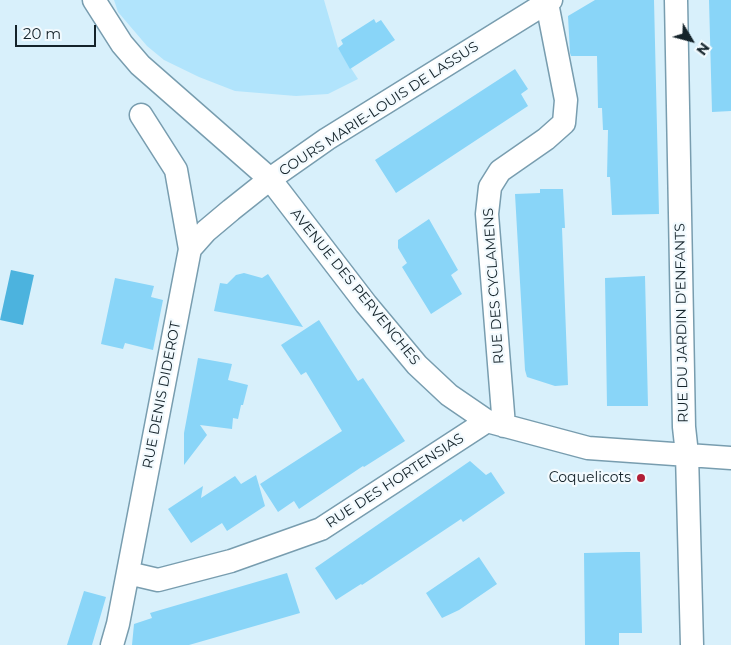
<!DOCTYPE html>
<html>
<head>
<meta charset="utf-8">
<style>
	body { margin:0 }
	#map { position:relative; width:731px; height:645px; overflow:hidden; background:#d8f0fb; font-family:Montserrat,sans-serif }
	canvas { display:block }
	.north { position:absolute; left:666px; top:15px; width:50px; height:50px; -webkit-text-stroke:4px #f2fafe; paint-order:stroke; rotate:127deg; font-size:14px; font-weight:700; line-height:20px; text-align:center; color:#14232a }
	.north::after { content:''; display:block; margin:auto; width:18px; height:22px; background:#14232a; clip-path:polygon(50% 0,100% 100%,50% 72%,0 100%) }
	.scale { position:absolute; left:15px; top:25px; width:81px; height:22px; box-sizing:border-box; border:2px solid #14232a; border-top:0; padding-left:6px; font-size:15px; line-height:18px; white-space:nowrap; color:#14232a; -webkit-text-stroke:4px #f2fafe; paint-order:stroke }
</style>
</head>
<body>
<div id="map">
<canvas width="731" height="645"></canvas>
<div class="north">N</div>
<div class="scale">20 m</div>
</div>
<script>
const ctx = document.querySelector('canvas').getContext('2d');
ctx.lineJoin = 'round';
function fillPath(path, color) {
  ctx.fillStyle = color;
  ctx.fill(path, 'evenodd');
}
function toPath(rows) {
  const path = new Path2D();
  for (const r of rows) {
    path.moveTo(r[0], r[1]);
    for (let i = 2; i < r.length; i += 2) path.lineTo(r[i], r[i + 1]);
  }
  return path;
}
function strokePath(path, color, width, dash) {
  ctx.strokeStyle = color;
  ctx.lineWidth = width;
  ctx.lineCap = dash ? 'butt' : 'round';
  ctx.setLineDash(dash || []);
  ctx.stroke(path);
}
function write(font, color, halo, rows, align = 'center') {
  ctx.font = font + ' Montserrat,sans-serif';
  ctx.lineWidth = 4.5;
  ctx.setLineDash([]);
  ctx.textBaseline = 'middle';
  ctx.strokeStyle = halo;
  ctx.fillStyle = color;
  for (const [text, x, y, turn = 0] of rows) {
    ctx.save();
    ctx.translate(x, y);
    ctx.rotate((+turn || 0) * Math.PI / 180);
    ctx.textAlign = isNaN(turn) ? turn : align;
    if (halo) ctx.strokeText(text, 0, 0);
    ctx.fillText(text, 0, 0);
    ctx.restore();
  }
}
fillPath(toPath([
	[114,0,324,0,338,48,358,79,328,94,296,96,235,91,199,77,164,60,147,46,118,12]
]), '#b1e4fc');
fillPath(toPath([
	[11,270,34,275,23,325,0,320]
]), '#4cb3de');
fillPath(toPath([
	[595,0,654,0,659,214,612,215,610,177,607,177,608,130,603,130,602,108,598,108,597,56,571,56,570,53,568,16],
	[709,0,731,0,731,111,712,112],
	[374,19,376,23,381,20,395,40,350,69,338,48,343,44,341,40],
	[515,69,528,89,521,94,528,106,396,193,375,160],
	[540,189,563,189,565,228,562,228,568,385,555,386,527,377,525,370,515,194,540,193],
	[429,219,458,270,451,275,462,294,431,314,402,267,407,263,398,248,398,240],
	[244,273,262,278,268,274,303,327,214,311,220,283,227,284,236,275],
	[645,276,648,406,607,406,605,278],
	[115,278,154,286,151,297,163,300,153,350,125,343,123,349,101,344],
	[319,320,358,381,363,378,405,441,364,467,363,466,299,509,294,501,278,512,260,484,342,431,306,372,301,375,281,345],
	[198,358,232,364,228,380,248,385,243,405,241,405,238,419,233,418,232,429,200,425,207,435,184,465,184,433],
	[470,461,486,475,491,472,505,493,463,522,461,519,362,585,361,584,336,600,315,568],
	[256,475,265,506,227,531,222,523,191,543,168,509,203,486,201,498,235,476,241,484],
	[627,552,640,552,642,633,619,633,619,645,585,645,584,553],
	[479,557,497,584,459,610,442,618,426,593],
	[287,573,300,613,189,645,132,645,134,624,152,618,150,613],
	[84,591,106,597,92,645,67,645]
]), '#89d5f8');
const street = toPath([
	[94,0,122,44,140,65,270,179,366,304,417,365,449,395,487,421,588,448,731,458],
	[676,0,684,427,687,454,692,645],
	[141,115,176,170,190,249],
	[504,426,487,214,490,187,500,171,546,139,564,123,566,100,547,3],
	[128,573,158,580,231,561,321,529,487,421],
	[112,645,118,624,190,249,206,231,231,210,270,179,327,139,551,0]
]);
strokePath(street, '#789daf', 25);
strokePath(street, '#fff', 22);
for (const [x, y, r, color] of [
	[641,478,5,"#b11e36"]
]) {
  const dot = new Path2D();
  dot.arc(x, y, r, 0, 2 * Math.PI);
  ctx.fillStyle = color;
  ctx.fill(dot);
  strokePath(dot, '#f2fafe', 2);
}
write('14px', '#14232a', '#f2fafe', [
	["COURS MARIE-LOUIS DE LASSUS",379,109,-33],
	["RUE DES CYCLAMENS",494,286,-94],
	["AVENUE DES PERVENCHES",355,287,51],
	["RUE DU JARDIN D'ENFANTS",682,323,-91],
	["RUE DENIS DIDEROT",162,395,-79],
	["RUE DES HORTENSIAS",395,481,-33]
]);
write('14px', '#14232a', '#f2fafe', [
	["Coquelicots",631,478]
], 'right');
</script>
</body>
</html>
